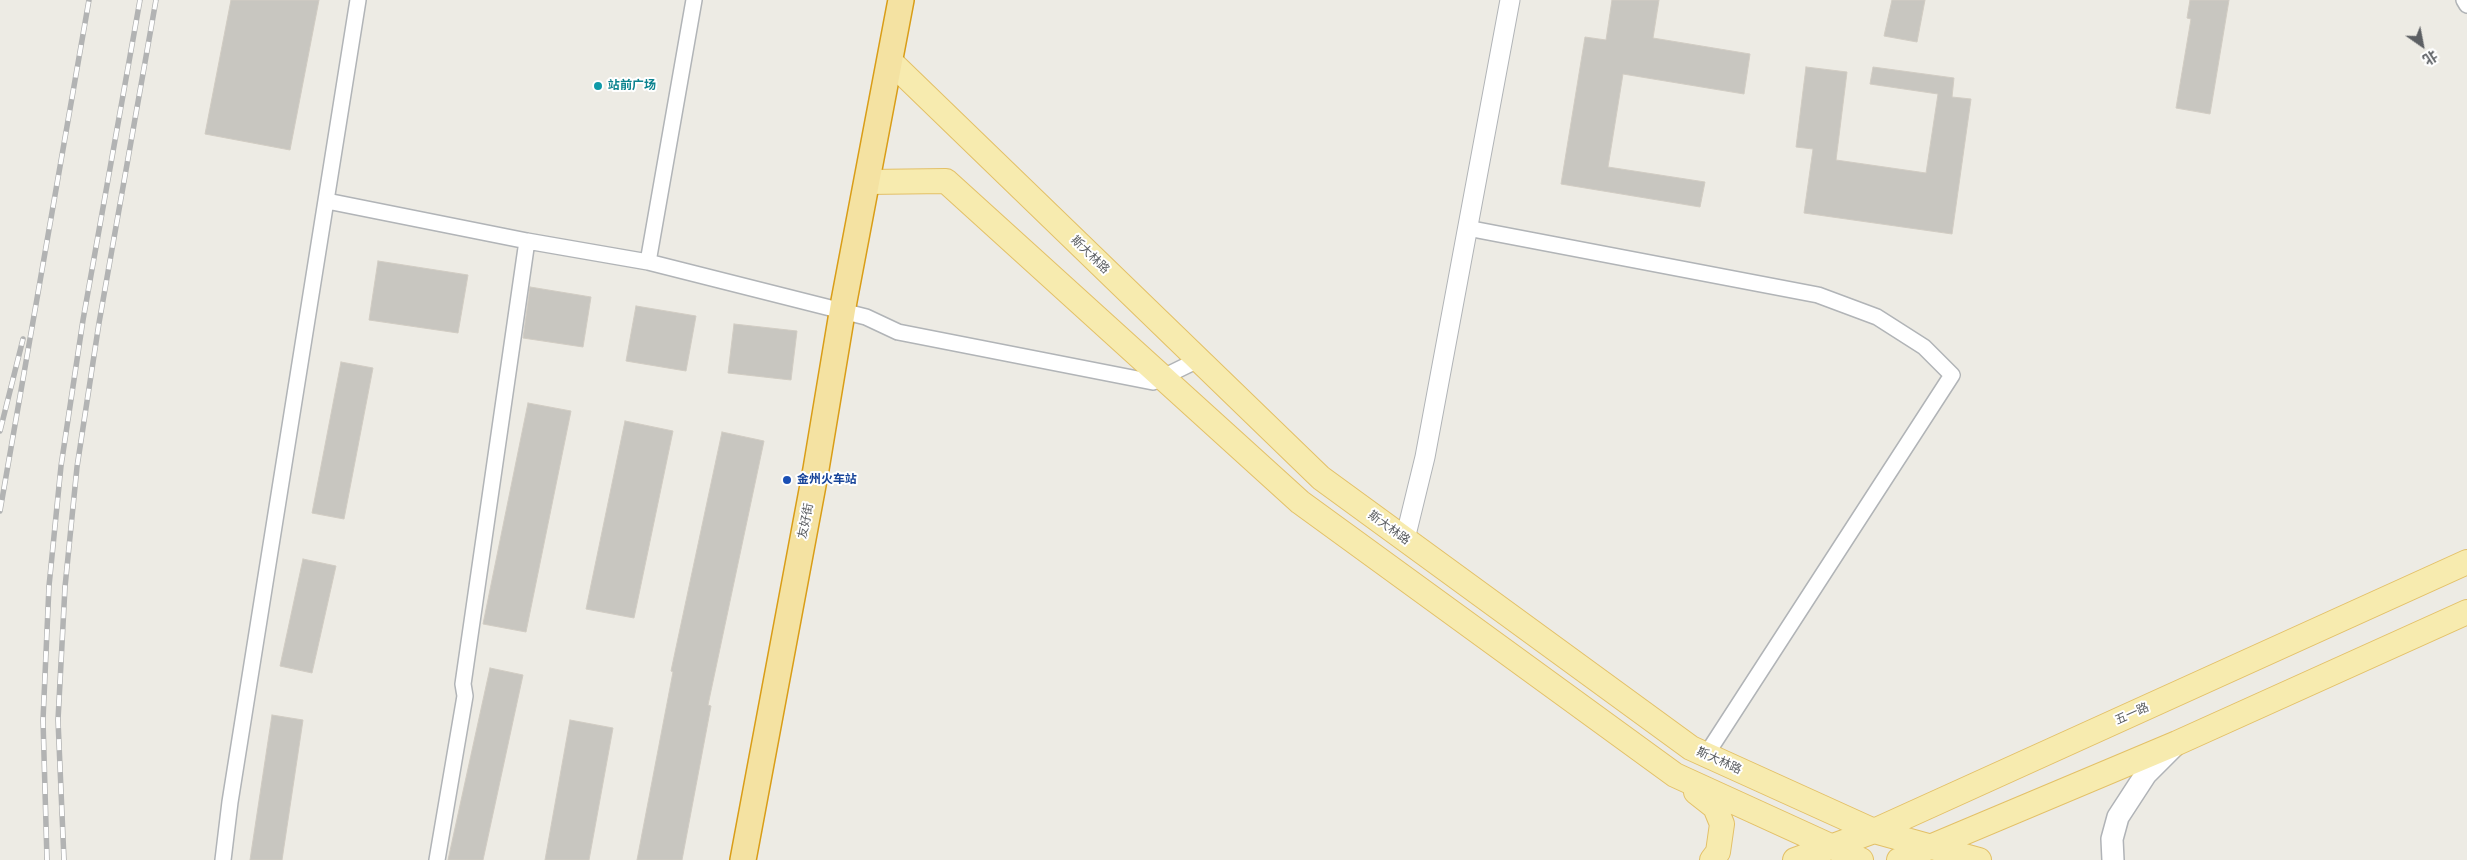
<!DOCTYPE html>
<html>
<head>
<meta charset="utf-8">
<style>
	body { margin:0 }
	#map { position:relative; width:2467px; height:860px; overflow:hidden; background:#edebe4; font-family:Manrope,"Noto Sans SC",sans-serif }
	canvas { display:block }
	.north { position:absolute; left:2397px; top:20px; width:50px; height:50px; -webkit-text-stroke:4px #fff; paint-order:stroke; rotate:147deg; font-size:14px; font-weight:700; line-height:20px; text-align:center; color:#5c5f63 }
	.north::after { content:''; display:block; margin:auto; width:18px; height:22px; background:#5c5f63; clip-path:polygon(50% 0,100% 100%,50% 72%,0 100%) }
</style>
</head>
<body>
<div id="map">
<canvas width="2467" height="860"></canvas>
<div class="north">北</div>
</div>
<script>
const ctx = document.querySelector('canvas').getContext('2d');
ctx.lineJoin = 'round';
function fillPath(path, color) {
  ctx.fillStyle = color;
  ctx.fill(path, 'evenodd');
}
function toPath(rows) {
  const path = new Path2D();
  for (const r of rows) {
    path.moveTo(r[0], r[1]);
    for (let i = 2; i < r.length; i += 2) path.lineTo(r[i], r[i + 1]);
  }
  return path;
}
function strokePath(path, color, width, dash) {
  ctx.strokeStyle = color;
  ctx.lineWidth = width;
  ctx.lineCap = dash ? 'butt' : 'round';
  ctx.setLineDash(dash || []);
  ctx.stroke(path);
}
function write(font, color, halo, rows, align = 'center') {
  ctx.font = font + ' Manrope,"Noto Sans SC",sans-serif';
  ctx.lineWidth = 4;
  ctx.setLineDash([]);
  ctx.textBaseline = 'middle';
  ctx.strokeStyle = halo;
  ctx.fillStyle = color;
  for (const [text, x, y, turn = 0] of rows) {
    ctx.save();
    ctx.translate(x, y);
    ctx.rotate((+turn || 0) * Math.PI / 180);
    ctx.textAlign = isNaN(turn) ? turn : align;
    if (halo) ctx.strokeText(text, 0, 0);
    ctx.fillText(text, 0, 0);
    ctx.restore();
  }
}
const building = toPath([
	[231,0,319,0,290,150,205,134,231,0],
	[1612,0,1659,0,1653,38,1750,54,1744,94,1623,74,1608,167,1705,182,1700,207,1561,184,1585,37,1606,40,1612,0],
	[1892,0,1925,0,1917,42,1884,36,1892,0],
	[2190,0,2229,0,2210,114,2176,108,2191,19,2187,18,2190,0],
	[1806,67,1847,72,1836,160,1926,173,1938,94,1870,84,1873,67,1954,78,1952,97,1971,99,1952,234,1804,213,1813,149,1796,147,1806,67],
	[378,261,468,275,458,333,369,320,378,261],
	[530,287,591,297,583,347,523,338,530,287],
	[636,306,696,316,686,371,626,361,636,306],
	[734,324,797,331,791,380,728,373,734,324],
	[341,362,373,368,344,519,312,513,341,362],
	[528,403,571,411,526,632,483,624,528,403],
	[625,421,673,431,634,618,586,609,625,421],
	[722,432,764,441,708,705,711,706,682,860,637,860,673,672,671,671,722,432],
	[303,559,336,566,312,673,280,666,303,559],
	[490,668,523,675,483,860,448,860,490,668],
	[272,715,303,720,282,860,250,860,272,715],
	[570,720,613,728,589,860,545,860,570,720]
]);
fillPath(building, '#c8c6c0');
strokePath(building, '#d1ccc3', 1);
const minor = toPath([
	[2464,0,2467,5],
	[327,201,527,241,648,262,866,317,898,332,1153,382,1198,360],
	[1467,228,1818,295,1877,317,1924,347,1952,375,1706,755],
	[648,262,694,0],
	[223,860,230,802,358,0],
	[437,860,465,696,463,684,527,241]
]);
const tertiary = toPath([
	[1405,539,1425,457,1510,0]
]);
const secondary = toPath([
	[2113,860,2112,839,2118,817,2146,774,2176,744]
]);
const primary = toPath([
	[890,61,1321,478,1691,748,1874,831,1979,860],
	[868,182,946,181,1300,502,1675,775,1861,860],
	[1696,792,1715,807,1722,824,1718,852,1712,860],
	[1795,860,1874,831,2467,562],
	[1899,860,2177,743,2467,612]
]);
const trunk = toPath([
	[743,860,816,469,844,301,901,0]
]);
strokePath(minor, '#b1b4b7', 18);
strokePath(tertiary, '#b1b4b7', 21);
strokePath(secondary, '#b0b3b7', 24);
strokePath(primary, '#e3c067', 26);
strokePath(trunk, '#d99d17', 28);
strokePath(minor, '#fff', 15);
strokePath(tertiary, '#fff', 19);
strokePath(secondary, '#fff', 21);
strokePath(primary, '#f7ebaf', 24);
strokePath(trunk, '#f4e2a2', 25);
const rail = toPath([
	[0,431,23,339],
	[0,511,89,0],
	[47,860,43,720,49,586,61,466,83,320,140,0],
	[64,860,58,720,65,587,77,467,99,323,156,0]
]);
strokePath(rail, '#b2b3b3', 5.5);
strokePath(rail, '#fff', 4, [11]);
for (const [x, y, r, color] of [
	[598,86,5,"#0f9aa8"],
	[787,480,5,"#1a4fb4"]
]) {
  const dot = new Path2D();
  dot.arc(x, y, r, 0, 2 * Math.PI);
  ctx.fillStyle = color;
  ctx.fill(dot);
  strokePath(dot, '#fff', 2);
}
write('bold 12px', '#0d838f', '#fff', [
	["站前广场",608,86]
], 'left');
write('12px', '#5c5f63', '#fff', [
	["斯大林路",1090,255,44],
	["友好街",806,521,-79],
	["斯大林路",1389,528,36],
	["五一路",2132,714,-24],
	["斯大林路",1719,761,24]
]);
write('bold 12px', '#164399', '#fff', [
	["金州火车站",797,480]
], 'left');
</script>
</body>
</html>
